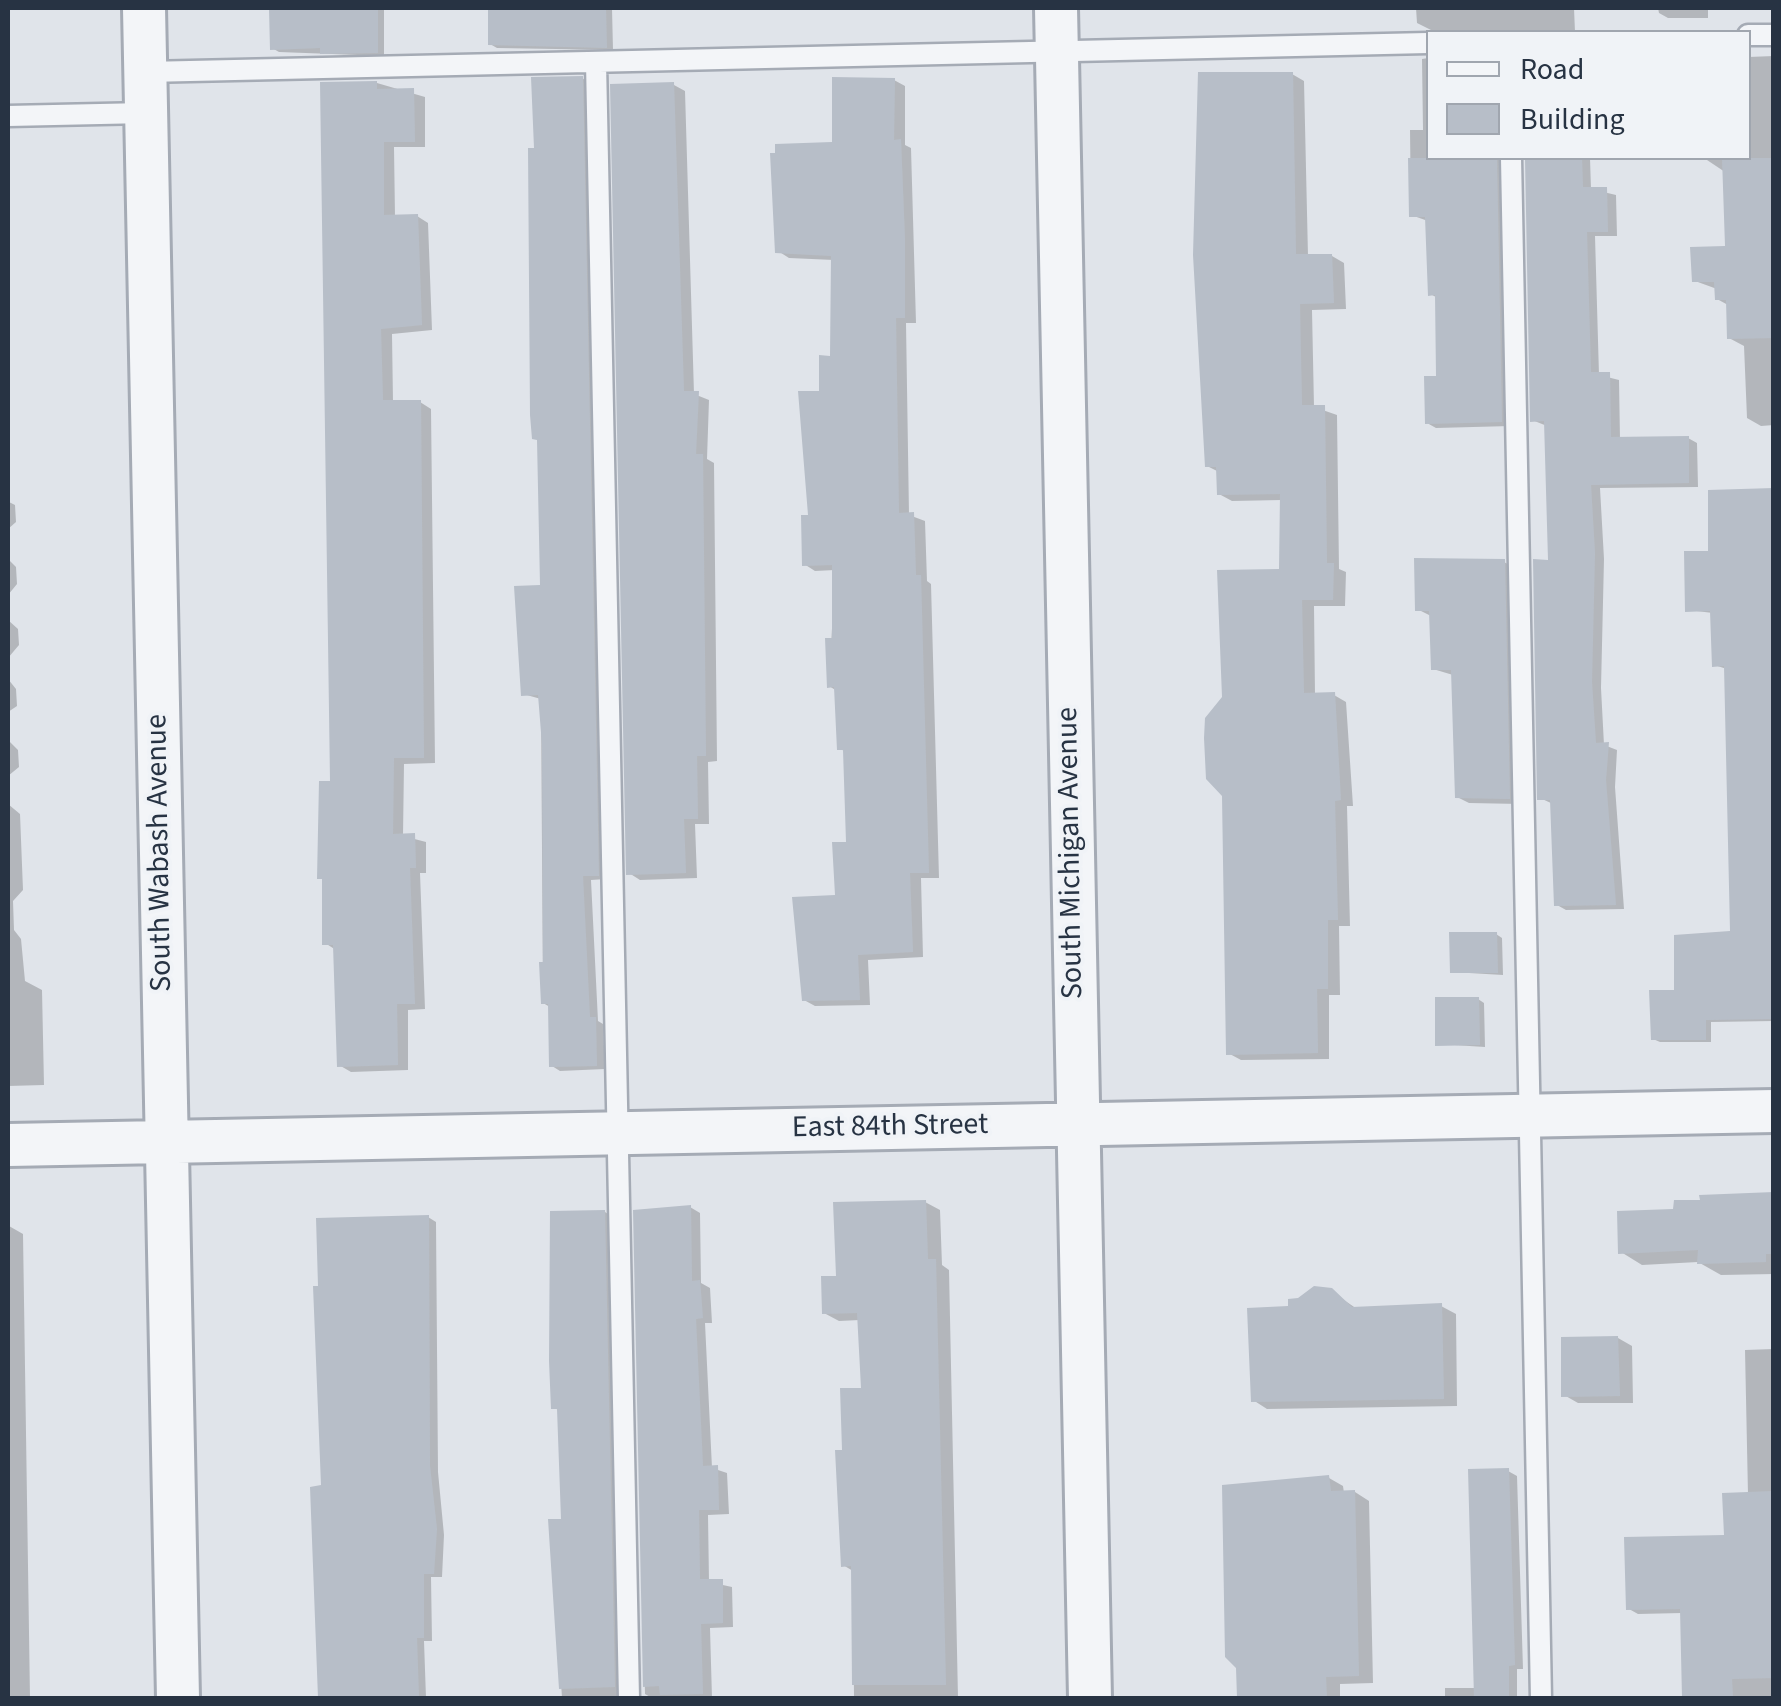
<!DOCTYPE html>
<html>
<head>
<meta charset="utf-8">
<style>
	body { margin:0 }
	#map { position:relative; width:1781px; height:1706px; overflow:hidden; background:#e0e4ea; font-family:"Source Sans 3",sans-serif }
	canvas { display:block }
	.frame { position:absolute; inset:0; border:10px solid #273343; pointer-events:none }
	.legend { position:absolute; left:1426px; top:30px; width:325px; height:130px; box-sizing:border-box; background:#f0f3f7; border:2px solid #a0a6af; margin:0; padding:12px 18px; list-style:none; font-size:30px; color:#273343 }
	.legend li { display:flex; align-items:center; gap:20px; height:50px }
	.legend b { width:50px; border:2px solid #a0a6af }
</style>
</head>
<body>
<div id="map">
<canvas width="1781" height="1706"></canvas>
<div class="frame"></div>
<ul class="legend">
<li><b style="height:12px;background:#f3f5f8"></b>Road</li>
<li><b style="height:28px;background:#b7bec8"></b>Building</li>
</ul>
</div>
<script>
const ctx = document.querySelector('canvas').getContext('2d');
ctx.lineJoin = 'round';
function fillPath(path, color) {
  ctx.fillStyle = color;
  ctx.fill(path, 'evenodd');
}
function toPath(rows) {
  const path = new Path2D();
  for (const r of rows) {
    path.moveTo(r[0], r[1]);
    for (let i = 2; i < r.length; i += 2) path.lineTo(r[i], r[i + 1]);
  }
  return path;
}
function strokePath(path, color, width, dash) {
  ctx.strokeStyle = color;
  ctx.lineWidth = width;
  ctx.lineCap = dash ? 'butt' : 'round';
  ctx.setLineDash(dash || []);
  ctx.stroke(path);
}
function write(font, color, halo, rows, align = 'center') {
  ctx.font = font + ' "Source Sans 3",sans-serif';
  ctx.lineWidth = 8;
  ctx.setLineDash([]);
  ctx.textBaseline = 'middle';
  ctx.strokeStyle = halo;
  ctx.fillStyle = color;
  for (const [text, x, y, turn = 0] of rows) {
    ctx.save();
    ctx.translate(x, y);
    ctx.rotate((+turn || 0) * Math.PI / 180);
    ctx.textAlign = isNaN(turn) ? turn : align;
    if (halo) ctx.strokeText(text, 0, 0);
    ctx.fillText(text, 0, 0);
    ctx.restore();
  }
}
fillPath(toPath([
	[271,8,384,8,384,56,279,52,272,48],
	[490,8,612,8,613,50,497,48,490,44],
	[1416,8,1574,8,1575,32,1435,32,1417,23],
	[1658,8,1708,8,1708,18,1668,18,1659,13],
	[1774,56,1774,425,1761,426,1747,418,1744,346,1729,338,1728,305,1717,299,1717,289,1695,281,1728,248,1725,172,1704,158,1748,158,1748,57],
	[1428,58,1428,158,1511,158,1511,426,1436,428,1427,423,1438,378,1438,298,1430,294,1428,221,1411,215,1410,130,1423,130,1422,59],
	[1292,74,1304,81,1308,256,1332,256,1344,263,1346,309,1312,310,1314,407,1337,415,1339,569,1346,572,1345,606,1314,606,1315,695,1334,695,1346,702,1353,806,1347,806,1350,926,1339,926,1340,995,1329,995,1329,1059,1241,1060,1228,1053,1224,698,1281,571,1282,500,1232,501,1219,494,1219,472,1207,466],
	[582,78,590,83,606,879,591,880,598,1021,603,1024,605,1069,560,1071,552,1066,550,1007,543,1003,541,699,523,694,543,588,537,151],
	[894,80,905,86,905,145,911,148,916,323,906,323,909,515,925,521,927,581,931,584,939,878,921,878,923,957,868,960,870,1005,815,1006,804,1000,837,898,849,844,845,752,840,748,837,691,829,686,835,570,815,571,804,564,821,393,832,359,834,260,789,258,778,251,835,144],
	[377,83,425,97,425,147,394,147,395,217,417,216,428,223,432,330,392,334,393,402,420,402,431,409,435,763,404,764,403,836,426,842,426,873,420,873,425,1009,408,1010,408,1070,351,1072,339,1065,336,950,325,943],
	[674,85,685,91,694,394,709,400,707,459,714,463,717,761,708,762,709,824,695,824,697,878,640,880,629,873],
	[1527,158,1590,158,1591,189,1616,195,1617,236,1595,236,1599,375,1619,380,1620,439,1688,438,1697,443,1698,487,1600,488,1604,559,1601,688,1604,745,1617,750,1615,787,1624,909,1566,910,1557,905,1553,804,1540,798,1550,562,1547,426,1532,420],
	[8,441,9,502,15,505,16,522,8,529],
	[1774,491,1774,1021,1711,1022,1711,1042,1660,1042,1653,1039,1677,992,1733,933,1727,669,1714,665,1713,613,1688,610,1711,553],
	[8,559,16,567,17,584,8,595],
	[1504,562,1515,568,1520,804,1469,803,1457,797,1453,675,1433,669,1431,616,1417,609],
	[8,620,18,629,19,645,8,658],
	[8,679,16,689,17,706,8,712],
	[8,740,18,750,19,767,8,776],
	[8,804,20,814,23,890,13,901,14,930,21,939,25,981,42,990,44,1085,8,1086],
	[1496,934,1502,938,1503,975,1452,972],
	[1478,999,1484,1003,1485,1047,1438,1044],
	[1774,1198,1774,1274,1721,1275,1698,1262,1642,1265,1621,1252],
	[925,1202,940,1210,942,1265,949,1270,958,1698,854,1698,853,1571,843,1565,845,1453,864,1390,860,1320,839,1321,824,1313,838,1279],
	[690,1207,700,1213,701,1283,710,1288,712,1323,705,1323,712,1468,727,1473,729,1514,708,1515,709,1582,732,1587,733,1627,710,1628,712,1698,652,1698,645,1694,635,1211],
	[605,1212,614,1218,623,1698,562,1698,551,1522,563,1522,560,1411,553,1407],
	[428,1217,436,1222,438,1472,444,1535,442,1577,431,1577,432,1641,424,1641,426,1698,321,1698,312,1489,324,1488],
	[9,1226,23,1234,30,1698,8,1698],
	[1331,1291,1357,1309,1441,1306,1456,1314,1457,1406,1267,1409,1253,1400,1290,1308],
	[1618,1338,1632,1346,1633,1403,1578,1403,1564,1395],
	[1774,1349,1774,1698,1685,1698,1682,1613,1638,1614,1629,1609,1727,1537,1748,1495,1745,1350],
	[1508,1471,1517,1476,1523,1669,1517,1669,1517,1698,1445,1698,1445,1688,1476,1688],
	[1329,1478,1343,1486,1344,1493,1355,1492,1369,1501,1373,1683,1340,1684,1340,1698,1239,1698,1239,1667]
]), '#0003');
fillPath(toPath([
	[269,8,378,8,378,53,320,54,320,48,270,50],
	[488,8,606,8,607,48,488,45],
	[1198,72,1293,72,1296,254,1332,254,1334,303,1300,304,1302,405,1325,405,1327,563,1334,563,1333,600,1302,600,1304,693,1335,692,1341,800,1335,801,1338,920,1328,920,1328,989,1317,989,1318,1053,1226,1055,1222,796,1206,779,1204,738,1205,718,1222,697,1217,570,1279,569,1280,494,1217,495,1216,467,1205,467,1193,255],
	[583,76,599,876,583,876,590,1017,596,1017,597,1066,549,1067,548,1004,541,1004,539,962,543,962,542,745,538,695,521,696,514,586,540,585,537,440,532,439,530,415,528,148,534,148,531,77],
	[832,77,895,78,894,140,901,139,905,239,905,318,896,318,899,513,914,512,916,575,921,575,929,873,910,873,913,952,858,955,860,1000,802,1001,792,897,835,895,832,842,846,842,843,750,837,750,834,687,827,688,825,638,832,638,832,565,802,566,801,515,808,515,798,391,819,391,819,355,830,356,831,256,775,253,770,153,775,153,775,144,832,142],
	[377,81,377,89,414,88,415,142,384,142,384,215,418,214,422,325,381,329,383,400,421,400,424,758,394,758,393,834,415,833,416,868,410,868,415,1004,397,1004,398,1065,337,1067,333,945,322,945,322,879,317,879,319,781,330,781,320,82],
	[674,82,684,391,699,391,696,454,703,454,706,756,697,756,698,819,684,819,686,873,626,875,610,84],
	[1408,158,1497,158,1502,422,1425,424,1424,376,1436,376,1435,295,1428,296,1425,217,1409,217],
	[1525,158,1582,158,1583,187,1607,187,1608,232,1587,232,1591,372,1610,372,1611,437,1689,436,1689,483,1591,485,1595,553,1592,682,1596,743,1609,742,1606,780,1616,905,1554,906,1550,800,1537,800,1533,559,1548,560,1544,421,1530,422],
	[1722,158,1774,158,1774,338,1727,339,1726,300,1715,300,1714,282,1692,282,1690,247,1725,246],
	[1774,488,1774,1019,1706,1020,1706,1040,1651,1040,1649,990,1674,990,1674,935,1730,931,1724,666,1712,667,1710,611,1685,612,1684,551,1708,551,1708,490],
	[1414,558,1505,559,1510,799,1455,798,1451,670,1431,670,1429,611,1415,611],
	[1449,932,1497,932,1498,973,1450,973],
	[1435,997,1479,997,1480,1045,1435,1046],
	[1774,1192,1774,1254,1766,1254,1766,1262,1697,1264,1698,1250,1618,1254,1617,1211,1673,1209,1674,1200,1700,1200,1699,1195],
	[926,1200,928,1259,936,1259,946,1685,852,1685,851,1566,841,1567,835,1450,842,1450,840,1388,861,1388,857,1313,822,1314,821,1276,836,1276,833,1202],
	[691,1205,692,1281,700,1280,703,1318,696,1319,703,1466,718,1465,719,1510,699,1510,700,1579,723,1579,723,1623,701,1624,703,1694,660,1695,659,1686,643,1687,633,1210],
	[605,1210,615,1687,559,1689,548,1519,561,1519,557,1409,551,1409,549,1361,550,1211],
	[429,1215,430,1466,437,1529,434,1574,424,1574,424,1638,417,1638,419,1698,318,1698,310,1487,321,1485,313,1286,318,1286,316,1218],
	[1314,1286,1332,1288,1352,1307,1442,1303,1444,1399,1251,1402,1247,1308,1288,1306,1288,1299,1298,1298],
	[1618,1336,1620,1396,1561,1397,1561,1337],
	[1509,1468,1515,1665,1509,1666,1509,1698,1474,1698,1468,1469],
	[1329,1475,1331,1491,1355,1490,1359,1676,1326,1677,1327,1698,1237,1698,1236,1668,1225,1657,1222,1485],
	[1774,1491,1774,1678,1732,1679,1733,1698,1682,1698,1680,1609,1626,1610,1624,1537,1724,1535,1722,1493]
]), '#b7bec8');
const lane = toPath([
	[1748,35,1774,35],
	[596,62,629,1698],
	[146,72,1428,43],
	[8,116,146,113],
	[1511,158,1541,1698]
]);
const street = toPath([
	[144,8,178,1698],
	[1056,8,1090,1698],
	[8,1145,1774,1111]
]);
strokePath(lane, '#a5abb5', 25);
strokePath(street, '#a5abb5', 48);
strokePath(lane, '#f3f5f8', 20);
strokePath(street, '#f3f5f8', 42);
write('30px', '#273343', '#f0f3f7', [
	["South Wabash Avenue",161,853,-91],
	["South Michigan Avenue",1072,853,-91],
	["East 84th Street",890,1128,-1]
]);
</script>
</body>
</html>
